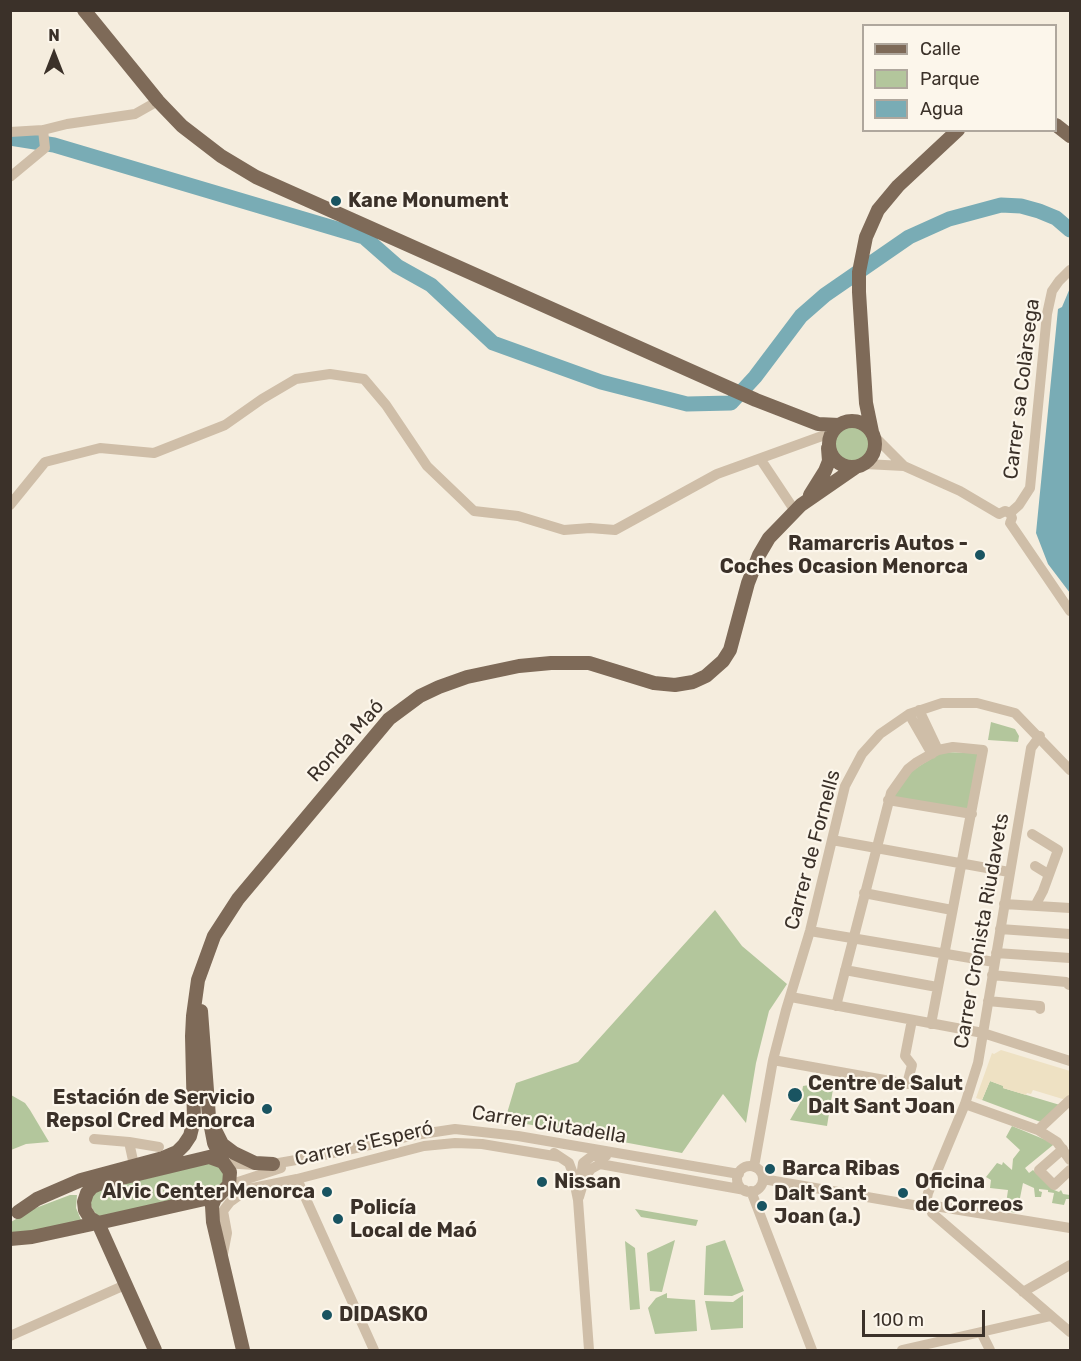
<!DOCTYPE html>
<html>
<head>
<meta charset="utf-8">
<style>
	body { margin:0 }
	#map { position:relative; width:1081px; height:1361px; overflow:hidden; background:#f5edde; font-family:Rubik,sans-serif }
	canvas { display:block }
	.frame { position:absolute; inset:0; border:12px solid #3b3129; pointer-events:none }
	.legend { position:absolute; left:862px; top:24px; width:195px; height:108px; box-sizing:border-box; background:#fcf6eb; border:2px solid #afa79d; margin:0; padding:8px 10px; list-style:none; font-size:18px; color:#3b3129 }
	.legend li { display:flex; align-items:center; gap:12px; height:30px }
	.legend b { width:30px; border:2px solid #afa79d }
	.north { position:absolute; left:24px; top:24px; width:60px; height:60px; -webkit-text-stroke:4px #fcf6eb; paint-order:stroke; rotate:0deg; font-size:16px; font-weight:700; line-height:24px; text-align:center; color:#3b3129 }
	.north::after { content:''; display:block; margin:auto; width:21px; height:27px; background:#3b3129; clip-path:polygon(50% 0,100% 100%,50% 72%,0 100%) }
	.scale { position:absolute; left:862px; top:1310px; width:123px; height:27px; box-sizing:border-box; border:3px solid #3b3129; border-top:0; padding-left:8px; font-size:18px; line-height:21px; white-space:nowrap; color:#3b3129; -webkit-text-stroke:4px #fcf6eb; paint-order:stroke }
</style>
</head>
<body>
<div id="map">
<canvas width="1081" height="1361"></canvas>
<div class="frame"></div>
<ul class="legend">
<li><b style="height:8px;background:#7e6a58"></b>Calle</li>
<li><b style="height:16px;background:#b3c69c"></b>Parque</li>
<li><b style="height:16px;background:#79acb5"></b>Agua</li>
</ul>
<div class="north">N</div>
<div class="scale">100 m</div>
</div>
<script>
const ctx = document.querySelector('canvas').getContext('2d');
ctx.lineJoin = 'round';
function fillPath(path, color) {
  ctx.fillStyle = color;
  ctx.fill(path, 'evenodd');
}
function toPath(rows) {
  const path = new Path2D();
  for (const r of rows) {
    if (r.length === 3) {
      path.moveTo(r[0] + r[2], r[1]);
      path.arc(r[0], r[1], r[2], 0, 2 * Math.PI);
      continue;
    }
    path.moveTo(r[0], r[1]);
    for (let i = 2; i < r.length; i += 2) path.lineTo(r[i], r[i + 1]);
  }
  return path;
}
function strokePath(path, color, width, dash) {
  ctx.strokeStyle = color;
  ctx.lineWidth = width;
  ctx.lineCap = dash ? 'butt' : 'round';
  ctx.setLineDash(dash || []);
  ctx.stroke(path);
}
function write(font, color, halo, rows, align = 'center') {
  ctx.font = font + ' Rubik,sans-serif';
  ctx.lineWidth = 4.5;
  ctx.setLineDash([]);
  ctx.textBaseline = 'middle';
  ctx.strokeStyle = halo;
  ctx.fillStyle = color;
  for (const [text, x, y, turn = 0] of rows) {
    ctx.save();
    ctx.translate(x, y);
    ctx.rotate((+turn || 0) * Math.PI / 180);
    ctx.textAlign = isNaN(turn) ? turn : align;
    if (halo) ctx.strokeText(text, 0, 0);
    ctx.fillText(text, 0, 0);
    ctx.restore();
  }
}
fillPath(toPath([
	[852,444,18],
	[991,722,1015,729,1019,736,1018,742,988,740],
	[942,752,979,753,969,811,892,798,908,773],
	[715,910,742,946,787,984,769,1011,756,1063,746,1123,723,1094,682,1153,505,1120,516,1083,578,1062],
	[990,1081,1004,1086,1003,1088,1060,1105,1041,1122,1038,1121,982,1100],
	[809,1085,833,1089,827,1126,790,1120,800,1103,803,1086],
	[11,1095,25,1103,30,1110,49,1142,26,1144,11,1150],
	[1012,1126,1053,1143,1053,1145,1025,1168,1029,1173,1033,1170,1054,1190,1059,1192,1061,1190,1063,1194,1070,1195,1070,1199,1066,1199,1064,1205,1052,1203,1054,1193,1048,1192,1048,1190,1039,1189,1039,1191,1042,1192,1041,1197,1035,1197,1034,1188,1023,1183,1017,1213,1005,1211,1008,1190,990,1188,991,1180,986,1177,997,1163,1002,1165,1003,1162,1012,1170,1013,1159,1020,1150,1006,1137],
	[214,1162,223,1170,224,1181,214,1192,104,1218,97,1215,93,1210,90,1202,92,1196,96,1191],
	[70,1195,77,1195,76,1208,82,1222,11,1236,11,1222,33,1209],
	[635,1209,698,1220,696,1226,641,1217],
	[675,1240,662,1292,650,1291,647,1253],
	[725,1240,744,1291,732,1296,704,1295,706,1246],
	[625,1241,635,1248,640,1309,630,1310],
	[667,1293,667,1298,695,1300,697,1331,655,1334,648,1308,656,1298],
	[743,1295,743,1328,711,1330,705,1301,733,1302]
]), '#b3c69c');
fillPath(toPath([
	[1001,1050,1070,1071,1070,1096,1066,1100,1033,1090,1031,1094,1027,1093,1026,1095,1003,1088,1003,1086,990,1081,982,1100,976,1098,992,1053,994,1054]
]), '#eee1c3');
fillPath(toPath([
	[1070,288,1070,593,1048,564,1036,533,1058,309,1062,307]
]), '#79acb5');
strokePath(toPath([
	[10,138,54,145,364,237,397,266,431,285,493,343,601,382,687,404,731,403,755,377,801,316,825,295,909,237,949,219,1001,205,1021,206,1039,211,1056,218,1070,230]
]), '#79acb5', 15);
strokePath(toPath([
	[10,132,43,130,67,124,135,114,158,101],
	[10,177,45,148,43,130],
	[874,436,904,466,960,491,999,514,1005,511,1010,513],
	[761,460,795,511],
	[865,464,904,466],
	[10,505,45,462,100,448,154,453,225,425,262,399,296,379,330,374,364,379,386,405,427,466,474,511,518,516,564,530,590,528,615,530,717,474,822,436],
	[1010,513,1019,505,1030,488,1047,314,1052,291,1059,281,1070,270],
	[1010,513,1012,518,1010,523,1070,611],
	[919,710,938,750],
	[909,714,932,754],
	[888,800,972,814],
	[1032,834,1058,850,1043,891,1035,906],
	[832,840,1009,872],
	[1035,866,1048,874],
	[864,893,952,910],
	[1004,904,1070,908],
	[1000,929,1070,934],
	[810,931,994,962],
	[996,953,1070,958],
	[845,970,937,987],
	[992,975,1066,982,1069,985],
	[791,997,983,1033,1070,1061],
	[988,1001,1040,1006,1040,1009],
	[836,1006,891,793,908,769,917,762,938,750,953,747,983,750,931,1024],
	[773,1060,907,1084,912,1065,905,1056,912,1020],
	[965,1104,1038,1130,1070,1100],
	[1038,1130,1057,1142,1070,1160],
	[94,1139,129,1142,134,1165],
	[129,1142,159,1147],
	[1063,1149,1039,1170,1054,1185,1070,1170],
	[554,1153,569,1163,572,1171,578,1200,589,1350],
	[224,1163,255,1165,273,1164,319,1156,415,1135,455,1129,518,1136,739,1174],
	[750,1179,13],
	[754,1167,773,1060,786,1010,810,931,845,786,862,754,880,734,909,714,942,703,977,703,1015,713,1070,770],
	[297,1179,374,1350],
	[763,1179,919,1206],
	[580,1185,583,1163,592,1156,606,1156],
	[224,1191,238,1182,281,1168],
	[751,1191,812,1350],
	[579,1197,585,1177,591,1169,600,1164,745,1190],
	[927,1198,928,1193,965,1104,978,1063,1031,748,1040,736],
	[935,1206,1070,1228],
	[932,1213,1070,1332],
	[222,1259,227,1233,223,1211,230,1202,248,1189,297,1179,424,1146,455,1143,482,1144,560,1157],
	[1023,1292,1070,1265],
	[981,1332,990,1350],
	[10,1336,125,1285],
	[902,1350,1051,1316]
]), '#cfbea8', 10);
strokePath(toPath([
	[84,10,158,101,182,126,221,156,256,177,756,400,818,424,839,425],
	[1056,125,1070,136],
	[852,444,23],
	[872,432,866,403,859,292,859,272,866,237,878,210,898,186,958,130],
	[810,495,825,471,829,461,828,448],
	[201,1011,209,1117,214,1143,223,1162],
	[216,1132,222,1144,234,1153,255,1163,273,1164],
	[209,1157,223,1162,230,1172,229,1185,218,1196,98,1223,90,1218,85,1210,84,1202,87,1193,92,1187,101,1183,209,1157],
	[216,1196,212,1206,213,1222,243,1350],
	[18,1212,37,1199,81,1180,163,1158,177,1152,184,1145,190,1136,194,1120,192,1036,193,1016,198,980,214,936,238,899,389,719,420,696,439,687,467,677,519,666,551,663,589,663,654,683,675,685,693,682,706,676,723,661,730,650,748,583,759,555,769,538,801,505,856,467],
	[98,1223,155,1350],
	[10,1239,32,1237,97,1223]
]), '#7e6a58', 14);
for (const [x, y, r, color] of [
	[336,201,6,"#195461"],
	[980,555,6,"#195461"],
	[795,1095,8,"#195461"],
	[267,1109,6,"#195461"],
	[770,1169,6,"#195461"],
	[542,1182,6,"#195461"],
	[327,1192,6,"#195461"],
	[903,1193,6,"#195461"],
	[762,1206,6,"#195461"],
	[338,1219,6,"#195461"],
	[327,1315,6,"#195461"]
]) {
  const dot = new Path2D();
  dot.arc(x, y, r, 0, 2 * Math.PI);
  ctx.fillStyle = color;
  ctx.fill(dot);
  strokePath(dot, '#fcf6eb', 2);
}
write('bold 20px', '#3b3129', '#fcf6eb', [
	["Kane Monument",348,201],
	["Ramarcris Autos -",968,544,"right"],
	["Coches Ocasion Menorca",968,567,"right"],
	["Centre de Salut",808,1084],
	["Dalt Sant Joan",808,1107],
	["Estación de Servicio",255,1098,"right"],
	["Repsol Cred Menorca",255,1121,"right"],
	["Barca Ribas",782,1169],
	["Nissan",554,1182],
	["Oficina",915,1182],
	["de Correos",915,1205],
	["Alvic Center Menorca",315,1192,"right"],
	["Dalt Sant",774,1194],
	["Joan (a.)",774,1217],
	["Policía",350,1208],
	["Local de Maó",350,1231],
	["DIDASKO",339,1315]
], 'left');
write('20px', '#3b3129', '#fcf6eb', [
	["Carrer sa Colàrsega",1022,389,-83],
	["Ronda Maó",346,741,-48],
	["Carrer de Fornells",813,850,-75],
	["Carrer Cronista Riudavets",982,931,-80],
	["Carrer Ciutadella",549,1125,9],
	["Carrer s'Esperó",364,1144,-13]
]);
</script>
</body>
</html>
